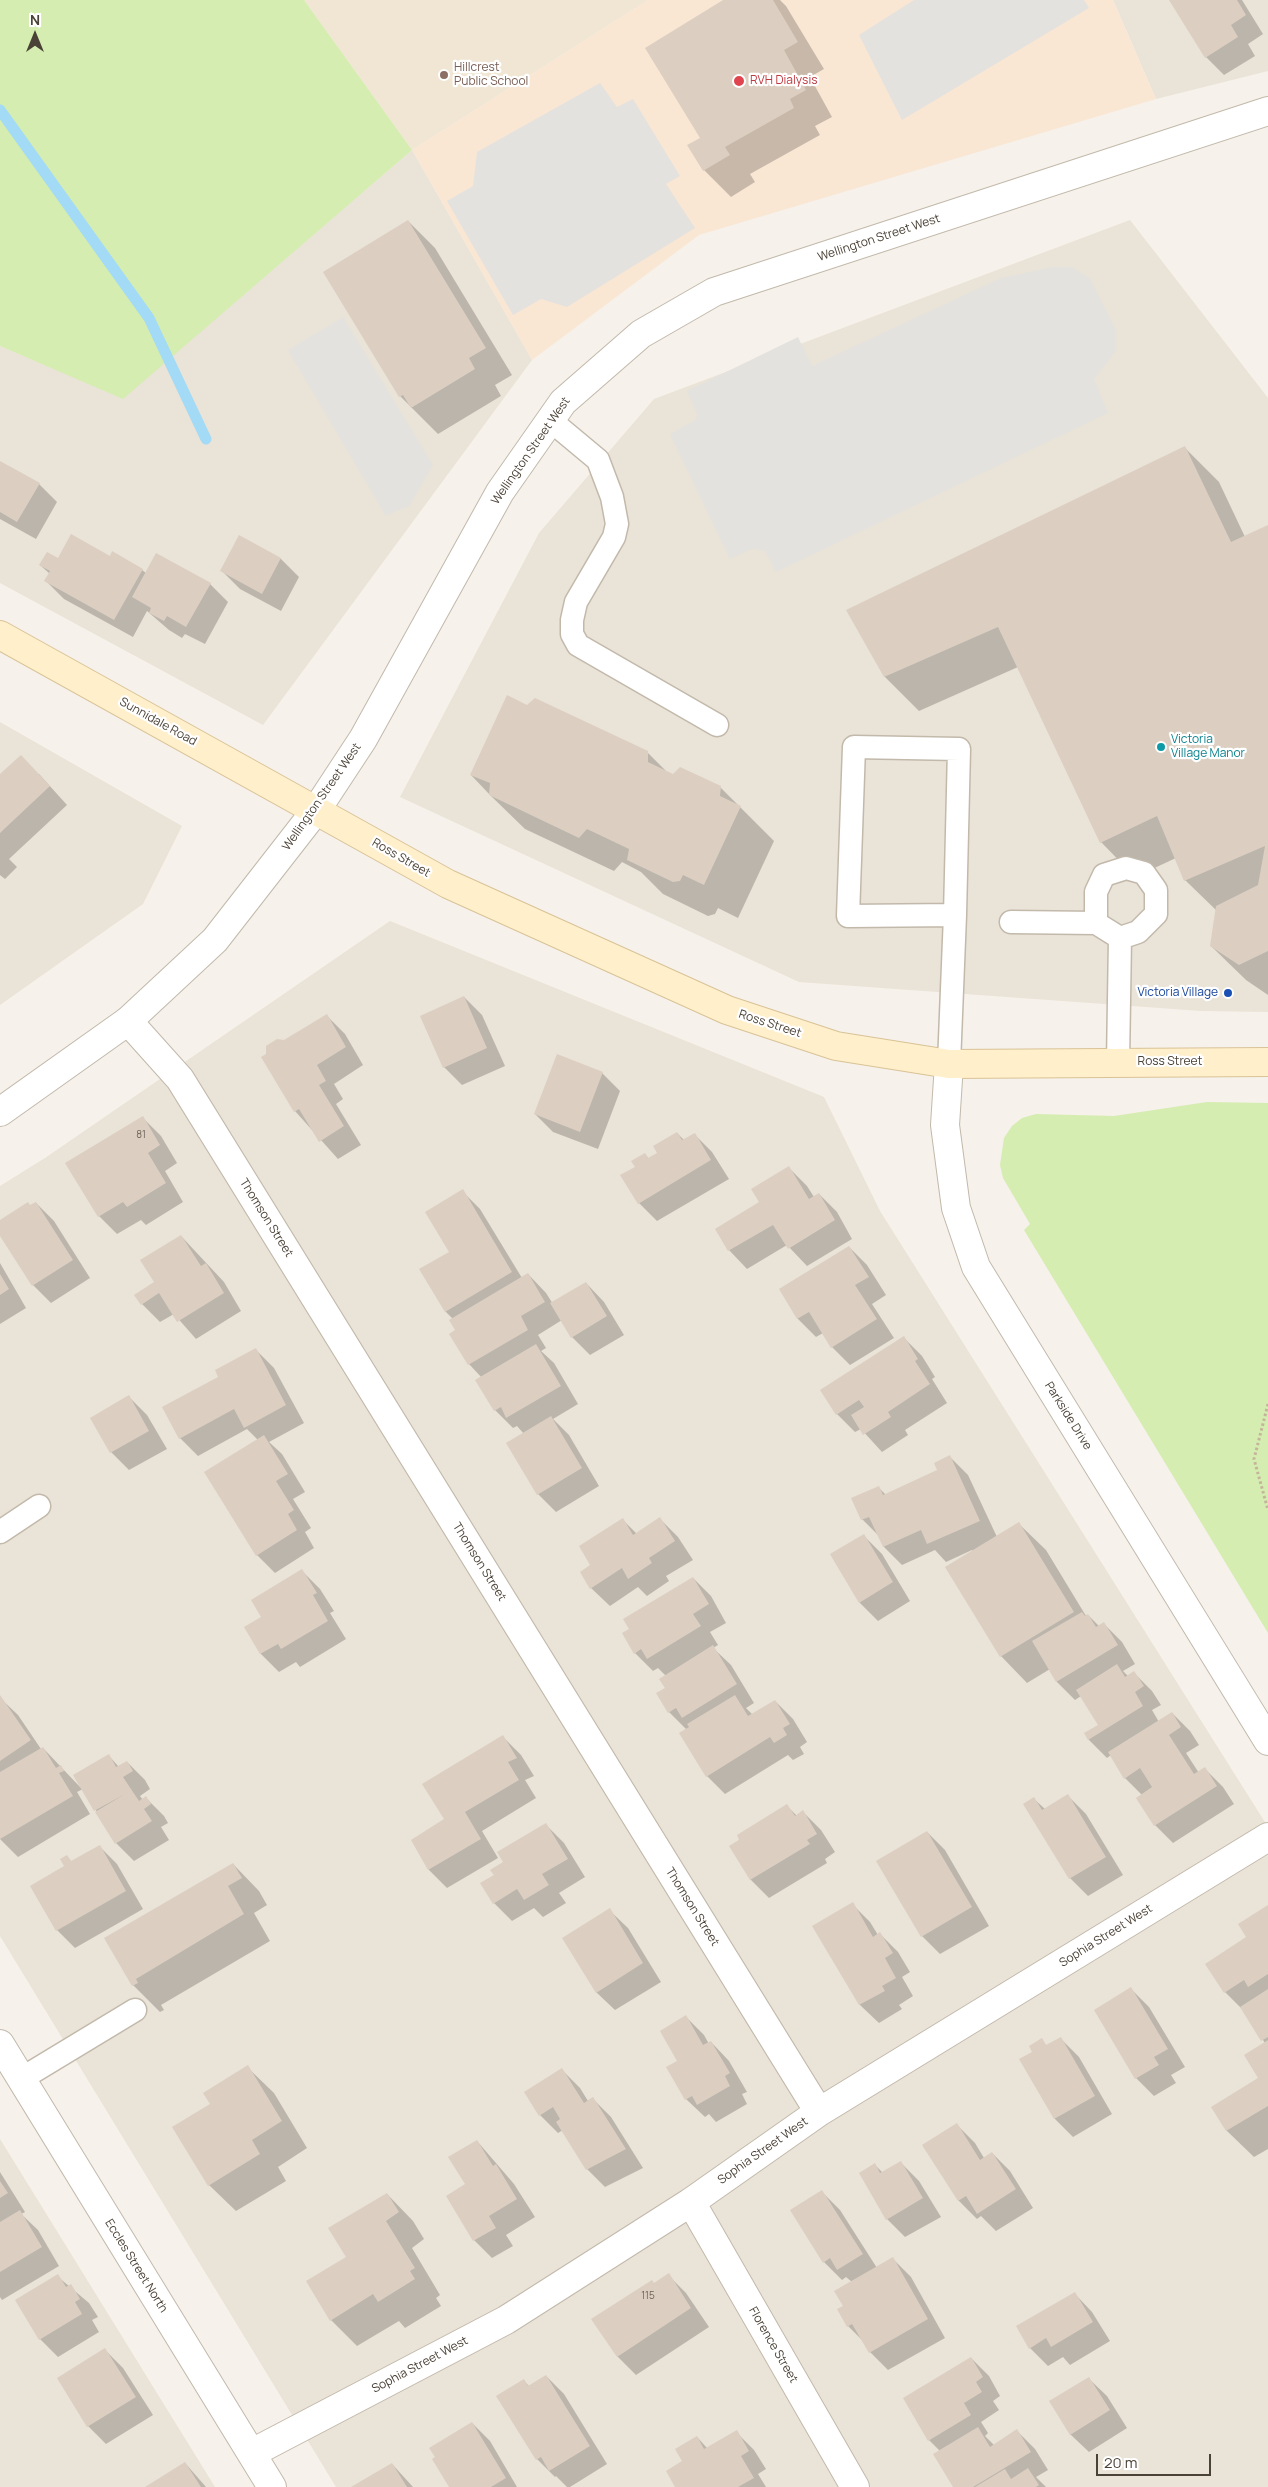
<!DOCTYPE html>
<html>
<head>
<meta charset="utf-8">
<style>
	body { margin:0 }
	#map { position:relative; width:1268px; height:2487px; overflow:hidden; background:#f6f1ea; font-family:Manrope,sans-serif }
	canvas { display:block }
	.north { position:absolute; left:10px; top:10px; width:50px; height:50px; -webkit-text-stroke:4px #fff; paint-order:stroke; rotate:0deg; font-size:14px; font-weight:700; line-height:20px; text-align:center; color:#4b4237 }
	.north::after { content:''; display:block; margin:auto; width:18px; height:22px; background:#4b4237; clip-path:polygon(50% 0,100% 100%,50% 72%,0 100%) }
	.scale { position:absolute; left:1096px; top:2454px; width:115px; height:22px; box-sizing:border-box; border:2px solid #4b4237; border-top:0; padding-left:6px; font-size:15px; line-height:18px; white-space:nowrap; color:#4b4237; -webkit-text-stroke:4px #fff; paint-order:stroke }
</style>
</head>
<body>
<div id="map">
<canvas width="1268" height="2487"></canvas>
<div class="north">N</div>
<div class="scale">20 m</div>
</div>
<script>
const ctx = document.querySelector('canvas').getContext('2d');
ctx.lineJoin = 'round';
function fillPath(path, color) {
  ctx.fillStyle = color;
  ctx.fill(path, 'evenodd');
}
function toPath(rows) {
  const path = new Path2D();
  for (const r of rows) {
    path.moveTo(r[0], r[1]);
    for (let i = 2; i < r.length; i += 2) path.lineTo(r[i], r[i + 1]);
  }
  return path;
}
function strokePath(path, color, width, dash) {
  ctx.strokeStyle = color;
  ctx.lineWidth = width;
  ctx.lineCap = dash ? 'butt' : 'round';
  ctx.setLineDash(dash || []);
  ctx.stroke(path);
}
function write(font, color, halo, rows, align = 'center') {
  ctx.font = font + ' Manrope,sans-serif';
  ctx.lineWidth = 4.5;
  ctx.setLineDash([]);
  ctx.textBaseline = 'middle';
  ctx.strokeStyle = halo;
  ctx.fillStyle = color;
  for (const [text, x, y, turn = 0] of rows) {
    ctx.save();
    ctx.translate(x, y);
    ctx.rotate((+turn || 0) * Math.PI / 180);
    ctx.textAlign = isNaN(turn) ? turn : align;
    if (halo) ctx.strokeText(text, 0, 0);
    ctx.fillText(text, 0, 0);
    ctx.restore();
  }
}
fillPath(toPath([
	[1113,0,1268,0,1268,71,1156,99],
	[412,150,532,360,263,725,0,583,0,346,123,398],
	[1130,220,1268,398,1268,1012,1201,1011,799,982,400,797,539,533,654,399],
	[0,722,182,826,143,904,0,1005],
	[390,921,824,1097,880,1211,1268,1827,1268,2487,336,2487,0,1936,0,1186,45,1158],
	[0,2139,215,2487,0,2487]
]), '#eae3d7');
fillPath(toPath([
	[648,0,1113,0,1156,99,699,235,532,360,412,150]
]), '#f9e7d4');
fillPath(toPath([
	[304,0,648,0,412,150]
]), '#f0e6d3');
fillPath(toPath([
	[0,0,304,0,412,150,123,399,0,346],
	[1207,1102,1268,1103,1268,1633,1024,1230,1030,1224,1003,1178,1000,1165,1004,1138,1012,1126,1022,1118,1036,1114,1114,1116]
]), '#d5edb0');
fillPath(toPath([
	[914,0,1084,0,1089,8,902,120,859,35],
	[600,83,617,107,633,99,680,176,666,184,695,228,567,307,541,299,513,315,447,201,473,186,477,152],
	[1053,267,1072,267,1090,279,1116,330,1116,351,1094,379,1108,413,776,572,765,551,752,549,730,559,670,434,696,420,697,414,687,391,798,337,812,366,1001,278],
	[343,317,433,465,409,506,386,516,288,350]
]), '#e4e2de');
fillPath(toPath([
	[725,0,780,0,786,6,824,69,810,77,832,117,815,126,820,135,750,174,755,182,731,197,704,170,689,146,701,139],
	[1171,0,1242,0,1263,34,1248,44,1255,56,1224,75,1206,57],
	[408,221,435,248,512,375,495,385,501,396,438,434,400,396,325,272],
	[1185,448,1219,482,1245,537,1268,527,1268,995,1246,980,1211,946,1217,911,1185,880,1176,858,1135,877,1101,842,1018,667,919,711,885,677,848,611],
	[0,462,39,484,57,502,36,539,0,519],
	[240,537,281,559,299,577,281,611,240,589,222,571],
	[110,558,142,570,146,573,210,584,228,602,205,644,185,634,182,638,169,630,147,611,133,637,64,599,46,581,50,574,40,565,59,560],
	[527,706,647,752,669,774,720,787,774,841,738,918,718,908,715,914,708,916,663,894,641,872,622,862,614,871,525,829,490,795,471,775],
	[39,774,67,805,9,859,17,867,5,879,0,875,0,776],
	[464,997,482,1015,505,1066,462,1085,444,1067],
	[327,1016,345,1034,363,1065,334,1084,343,1099,336,1104,361,1145,338,1159,295,1111,284,1042],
	[602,1073,620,1091,598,1149,553,1132,535,1114],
	[143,1118,161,1136,177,1163,165,1171,183,1202,146,1225,141,1220,117,1234,99,1216],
	[677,1133,684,1140,694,1134,712,1152,729,1179,657,1221,639,1203,637,1167,645,1154,649,1159,659,1153],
	[789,1168,807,1186,814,1197,819,1194,837,1212,852,1239,807,1266,787,1245,747,1269,729,1250,716,1229,761,1202],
	[462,1191,480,1209,522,1278,528,1274,546,1293,553,1304,586,1283,604,1302,624,1335,590,1355,572,1337,562,1320,538,1335,546,1348,541,1351,554,1363,578,1404,553,1419,569,1435,599,1486,556,1512,538,1494,507,1443,524,1434,517,1426,513,1428,495,1410,482,1378,469,1364,453,1319,446,1312,421,1270,451,1252],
	[36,1203,54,1221,90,1278,51,1303,33,1285,0,1234,0,1221],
	[181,1236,224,1282,241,1311,196,1339,174,1314,160,1322,142,1304],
	[849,1247,867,1265,886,1295,872,1304,894,1338,850,1365,832,1347,823,1333,816,1337,798,1319,780,1289],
	[0,1263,26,1308,0,1324],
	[904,1338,922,1356,935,1377,932,1379,947,1403,905,1430,908,1435,882,1452,861,1429,855,1432,837,1414],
	[256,1350,274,1368,304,1423,269,1442,282,1454,305,1492,293,1499,311,1528,305,1532,314,1548,275,1573,257,1555,258,1440,247,1429,198,1456,180,1438],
	[129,1397,147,1415,167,1449,129,1470,111,1452],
	[950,1457,968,1475,997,1537,1019,1524,1046,1550,1086,1616,1088,1615,1099,1626,1104,1624,1122,1642,1135,1664,1123,1671,1128,1676,1134,1673,1152,1691,1161,1705,1152,1710,1159,1722,1172,1713,1190,1731,1199,1745,1186,1753,1199,1773,1205,1769,1223,1787,1234,1804,1173,1843,1155,1825,1142,1795,1125,1778,1111,1755,1107,1758,1089,1740,1086,1734,1100,1725,1081,1696,1075,1700,1057,1682,1050,1669,1027,1683,1001,1656,972,1550,946,1562,935,1550,902,1565,884,1547,879,1536,862,1519,878,1487,886,1495,939,1470],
	[660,1519,678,1537,693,1560,666,1576,669,1581,647,1596,638,1587,610,1606,591,1588,592,1565,623,1520,637,1534],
	[864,1536,882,1554,910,1601,878,1621,860,1603,831,1555],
	[302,1571,320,1589,334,1611,330,1613,346,1639,300,1667,296,1662,279,1672,261,1654,246,1627,263,1617],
	[693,1578,711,1596,726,1623,710,1632,718,1645,713,1648,731,1665,754,1703,746,1708,753,1715,775,1701,793,1719,807,1742,800,1747,804,1754,793,1760,788,1755,725,1794,707,1776,687,1730,669,1712,666,1676,658,1668,653,1671,635,1653],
	[0,1698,18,1715,41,1749,43,1748,80,1787,109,1756,119,1767,127,1762,145,1780,150,1789,140,1796,143,1800,146,1798,164,1816,168,1823,161,1827,169,1840,134,1861,116,1843,83,1789,77,1792,90,1814,18,1857,0,1839],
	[503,1737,521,1755,534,1776,525,1780,536,1798,482,1831,498,1858,447,1888,429,1870,412,1840,446,1820],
	[1068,1796,1086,1814,1123,1875,1088,1896,1070,1878,1034,1799,1045,1809],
	[787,1806,797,1816,803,1812,821,1830,835,1852,825,1859,827,1863,769,1898,751,1880,731,1846],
	[546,1825,564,1843,585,1877,559,1893,566,1903,543,1917,534,1908,512,1921,494,1903,495,1875,505,1862],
	[927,1832,945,1850,989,1926,940,1954,922,1936],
	[99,1846,117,1864,143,1909,75,1948,57,1930,67,1857,72,1862],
	[233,1864,259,1891,267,1905,254,1913,270,1941,161,2005,164,2010,160,2012,133,1985,106,1939],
	[852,1904,870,1922,878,1935,880,1934,898,1952,910,1972,902,1977,913,1996,899,2005,902,2009,879,2023,860,2005,814,1927],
	[1268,1906,1268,2149,1254,2157,1227,2131,1213,2107,1259,2078,1265,2043,1243,2010,1225,1992,1247,1938],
	[609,1910,628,1928,661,1982,615,2010,596,1992],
	[1131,1989,1149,2007,1185,2067,1171,2075,1176,2083,1154,2096,1136,2078],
	[686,2017,704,2035,709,2044,711,2042,729,2061,747,2092,742,2094,747,2104,716,2122,709,2114,705,2117,686,2099,679,2061],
	[1061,2039,1079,2057,1112,2114,1073,2137,1055,2119,1034,2052,1041,2040,1047,2046],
	[247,2067,274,2093,307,2148,278,2167,286,2181,236,2211,209,2185,211,2104],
	[562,2070,580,2088,588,2101,593,2099,611,2117,643,2168,605,2187,587,2169,563,2130,558,2133,540,2115,526,2092],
	[957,2125,975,2143,984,2158,992,2153,1010,2171,1033,2208,996,2231,981,2216,977,2219,959,2201,924,2145],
	[477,2141,514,2184,535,2217,506,2235,513,2246,492,2258,474,2240,467,2185],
	[901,2163,919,2181,941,2217,905,2237,887,2219,875,2165,883,2173],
	[0,2172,25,2212,21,2214,38,2230,59,2266,2,2300,0,2297],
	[822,2192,840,2210,877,2268,893,2259,911,2277,945,2338,888,2370,870,2352,864,2342,848,2326,844,2306,852,2282,846,2277,842,2280,824,2262],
	[387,2194,413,2221,424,2239,412,2248,440,2295,436,2298,441,2306,405,2328,399,2321,357,2346,331,2320,347,2258],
	[668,2275,686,2293,709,2327,636,2375,618,2357,593,2320],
	[57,2276,89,2303,98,2317,92,2320,99,2332,58,2357,40,2339],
	[1074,2293,1092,2312,1110,2341,1070,2365,1063,2357,1048,2366,1030,2348],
	[104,2349,123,2368,153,2415,106,2444,88,2426],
	[971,2358,989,2376,1000,2396,993,2401,999,2410,981,2422,988,2433,985,2436,994,2445,1017,2431,1035,2449,1048,2470,1036,2477,1046,2487,955,2487,940,2451,929,2440],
	[546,2376,564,2394,607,2464,570,2487,567,2487,556,2476,555,2477,537,2459,524,2381,530,2387],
	[1088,2378,1107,2396,1127,2428,1089,2452,1070,2434],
	[472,2423,490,2441,517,2487,450,2487],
	[736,2432,754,2450,766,2469,758,2474,766,2487,676,2487,684,2462,697,2437,707,2448],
	[185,2463,206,2487,148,2487],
	[392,2464,413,2487,353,2487]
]), '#0003');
strokePath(toPath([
	[0,110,149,318,206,439]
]), '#a3daf6', 11);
fillPath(toPath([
	[723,0,773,0,798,42,784,50,806,90,790,99,794,108,725,147,730,155,703,171,687,145,700,138,645,48],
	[1169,0,1237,0,1246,15,1231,25,1238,37,1205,58],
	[408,220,486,348,469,358,475,369,411,408,403,395,399,397,323,272],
	[1185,446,1231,542,1268,525,1268,951,1239,965,1210,946,1216,906,1258,885,1265,846,1184,881,1157,816,1100,843,998,627,884,677,846,610],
	[0,461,40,483,17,522,0,512],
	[71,534,110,556,112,551,143,569,114,620,44,581,50,571,39,565,47,552,58,558],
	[239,535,281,558,262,594,220,571],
	[156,553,211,583,186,627,167,616,164,621,149,613,151,608,132,597],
	[507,695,527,705,535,698,648,751,648,762,673,774,680,767,721,786,720,796,741,806,704,885,683,875,680,881,673,882,627,860,629,849,587,829,579,838,489,795,490,783,470,775],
	[21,755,50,786,0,833,0,774],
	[464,996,487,1048,443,1068,420,1016],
	[327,1014,346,1047,317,1065,326,1081,319,1085,344,1126,319,1142,299,1109,294,1112,261,1057,266,1054,266,1046,277,1039,284,1040],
	[557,1054,603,1072,580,1132,534,1114],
	[143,1116,160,1145,148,1153,166,1183,127,1207,123,1202,98,1217,65,1163],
	[677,1132,682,1140,695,1133,711,1160,638,1204,620,1175,635,1167,631,1161,645,1153,648,1158,657,1153,653,1146],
	[789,1166,809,1199,819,1193,835,1220,788,1249,773,1225,728,1251,715,1229,759,1202,751,1189],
	[463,1189,512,1272,445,1312,419,1269,449,1252,425,1212],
	[28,1202,30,1205,36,1202,73,1260,32,1286,0,1236,0,1220],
	[181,1235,201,1266,206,1263,224,1293,177,1322,159,1293,141,1305,134,1295,154,1282,140,1260],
	[849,1246,869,1277,855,1285,877,1319,831,1348,809,1312,797,1319,779,1289],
	[528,1273,545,1302,521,1316,528,1330,468,1365,449,1334,455,1330,449,1320],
	[0,1274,9,1289,0,1295],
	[586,1282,607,1316,571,1338,550,1303],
	[904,1336,918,1359,915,1361,930,1384,888,1412,891,1417,863,1435,851,1415,864,1407,859,1400,836,1415,820,1390],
	[536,1344,561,1386,506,1418,501,1407,494,1411,475,1380],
	[256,1348,286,1405,244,1428,234,1409,179,1439,162,1407,218,1377,215,1370],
	[129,1395,149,1431,110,1453,90,1418],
	[551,1416,582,1468,537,1495,506,1443],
	[264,1435,288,1474,276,1481,294,1510,288,1514,297,1530,256,1556,204,1472],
	[950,1455,980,1521,927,1544,921,1530,883,1547,869,1517,861,1520,851,1498,879,1486,883,1495,937,1470,934,1463],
	[660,1517,675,1541,649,1558,652,1563,628,1579,622,1568,590,1589,580,1572,590,1565,579,1546,623,1518,633,1535],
	[1019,1522,1074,1612,1000,1657,945,1567],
	[864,1534,893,1582,859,1603,830,1554],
	[302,1569,317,1593,313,1595,328,1621,281,1649,278,1644,260,1654,244,1627,261,1617,251,1600],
	[693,1577,709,1604,693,1614,701,1626,647,1659,641,1649,634,1654,622,1633,629,1629,623,1619],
	[1082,1612,1085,1616,1088,1614,1096,1627,1104,1622,1118,1645,1056,1682,1032,1641],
	[713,1645,737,1684,682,1718,676,1708,668,1713,656,1693,665,1688,659,1679],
	[1117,1664,1125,1677,1134,1671,1144,1686,1135,1692,1143,1706,1088,1740,1084,1733,1098,1725,1076,1690],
	[0,1695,31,1740,0,1761],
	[735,1695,748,1716,775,1700,790,1724,783,1728,787,1735,774,1743,770,1737,706,1777,679,1733,689,1727,687,1724],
	[1172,1712,1181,1727,1169,1735,1194,1774,1205,1767,1217,1786,1154,1826,1136,1798,1152,1787,1140,1768,1124,1779,1108,1752],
	[503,1735,517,1758,508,1762,519,1780,465,1812,481,1839,428,1870,411,1840,444,1819,422,1784],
	[43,1747,56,1768,61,1765,64,1771,59,1773,73,1796,0,1839,0,1772],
	[109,1754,116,1767,127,1761,133,1771,123,1777,139,1801,146,1796,151,1804,144,1809,152,1821,115,1844,95,1812,125,1794,94,1811,73,1775],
	[1068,1794,1106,1857,1069,1879,1023,1804,1034,1797,1042,1810],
	[787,1804,795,1816,803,1810,817,1834,807,1840,810,1844,750,1880,729,1846,739,1840,737,1835],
	[546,1823,568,1859,542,1874,549,1885,524,1900,517,1889,493,1904,480,1883,494,1875,490,1870,503,1862,497,1852],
	[927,1831,972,1907,921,1937,876,1861],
	[100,1845,126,1891,56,1931,30,1886,64,1866,60,1859,67,1855,71,1861],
	[233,1863,242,1878,228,1886,244,1914,136,1979,138,1983,132,1986,104,1938],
	[853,1902,873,1937,880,1932,893,1953,885,1958,896,1978,882,1986,885,1991,859,2005,812,1926],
	[1268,1905,1268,1974,1248,1987,1244,1980,1224,1993,1205,1964,1246,1937,1238,1924],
	[610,1908,643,1963,596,1993,562,1938],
	[1131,1987,1168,2049,1154,2057,1159,2065,1135,2079,1094,2010],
	[1268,1989,1268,2037,1261,2041,1240,2007],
	[686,2015,703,2045,711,2041,730,2073,725,2076,730,2086,697,2105,692,2096,685,2100,666,2067,677,2061,660,2031],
	[1061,2037,1095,2096,1054,2119,1019,2059,1032,2052,1029,2046,1042,2038,1046,2045],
	[1268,2040,1268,2106,1226,2131,1211,2107,1258,2078,1244,2055],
	[248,2065,282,2121,252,2140,260,2154,208,2186,172,2127,210,2104,203,2093],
	[562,2068,584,2103,593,2097,626,2149,586,2170,556,2122,560,2119,553,2107,539,2116,524,2092],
	[957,2123,980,2160,992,2152,1016,2189,977,2214,966,2196,958,2201,922,2145],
	[477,2140,493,2166,496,2164,517,2199,489,2216,496,2228,473,2241,446,2196,465,2184,448,2157],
	[901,2161,923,2198,886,2220,859,2173,875,2163,880,2173],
	[0,2181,8,2193,0,2198],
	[822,2190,863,2254,837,2270,830,2258,823,2263,790,2210],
	[387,2193,399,2212,386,2221,415,2268,410,2271,415,2279,378,2302,373,2294,330,2321,306,2281,346,2257,328,2228],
	[20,2210,42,2247,0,2272,0,2222],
	[893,2257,928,2319,869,2353,852,2324,847,2327,837,2309,843,2306,834,2291],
	[669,2273,691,2308,617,2357,591,2319,652,2280,654,2283],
	[58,2274,66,2287,71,2284,80,2299,75,2302,82,2314,39,2340,15,2300],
	[1075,2292,1093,2322,1051,2347,1046,2338,1029,2349,1016,2326],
	[105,2348,136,2397,87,2427,57,2378],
	[971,2357,983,2377,976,2382,982,2392,964,2403,971,2415,928,2441,903,2398],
	[546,2375,590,2446,549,2471,541,2457,536,2460,496,2396,524,2379,528,2386],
	[1089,2377,1110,2410,1070,2435,1049,2401],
	[472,2422,506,2478,491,2487,449,2487,432,2459,435,2457,429,2448],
	[978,2427,990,2447,1017,2429,1031,2452,973,2487,953,2487,933,2454],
	[737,2430,749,2451,741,2456,754,2478,738,2487,675,2487,666,2471,682,2461,675,2449,697,2436,704,2449],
	[185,2462,201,2487,145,2487],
	[392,2463,407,2487,351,2487],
	[1028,2468,1039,2485,1036,2487,975,2487,1005,2469,1011,2479]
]), '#dccfc1');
const service = toPath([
	[550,420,598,460,612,497,617,524,614,537,576,602,572,620,572,634,578,645,717,725],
	[1011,922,1096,923,1120,938,1118,1062],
	[1096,923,1096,892,1104,875,1126,868,1144,873,1156,890,1156,914,1138,932,1120,938],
	[949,1064,955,915,959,749,854,747,848,916,955,915],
	[0,1532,39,1506],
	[21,2079,135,2010]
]);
const minor = toPath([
	[128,1021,180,1079,819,2112],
	[949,1064,945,1125,956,1208,976,1267,1268,1741],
	[0,2044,272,2487],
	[691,2202,855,2487],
	[252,2453,506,2320,691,2202,819,2112,1268,1837]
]);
const tertiary = toPath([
	[0,1112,128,1021,215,940,317,809,363,739,500,492,563,402,641,334,714,292,1268,111]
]);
const secondary = toPath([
	[0,635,448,884,727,1010,836,1046,949,1064,1268,1062]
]);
strokePath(service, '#c2b9ab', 25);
strokePath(minor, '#c2b9ab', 30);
strokePath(tertiary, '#c2b9ab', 30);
strokePath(secondary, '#d9c397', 30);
strokePath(toPath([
	[1268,1404,1254,1459,1268,1510]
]), '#c5b49b', 3, [2.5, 2.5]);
strokePath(service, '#fff', 22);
strokePath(minor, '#fff', 28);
strokePath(tertiary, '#fff', 28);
strokePath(secondary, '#ffefcb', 28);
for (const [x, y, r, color] of [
	[444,75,5,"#8d6e63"],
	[739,81,6,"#e0444e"],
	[1161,747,5,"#0f9aa8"],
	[1228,993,5,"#1a4fb4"]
]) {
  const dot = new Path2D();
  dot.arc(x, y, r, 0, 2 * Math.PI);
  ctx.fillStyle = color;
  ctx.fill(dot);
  strokePath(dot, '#fff', 2);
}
write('10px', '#6f655a', null, [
	["81",141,1135],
	["115",648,2296]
]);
write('12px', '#785e54', '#fff', [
	["Hillcrest",454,68],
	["Public School",454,82]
], 'left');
write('12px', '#be3a42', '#fff', [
	["RVH Dialysis",750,81]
], 'left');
write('12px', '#4b4237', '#fff', [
	["Wellington Street West",879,238,-18],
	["Wellington Street West",531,451,-55],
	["Sunnidale Road",158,722,29],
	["Wellington Street West",322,797,-55],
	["Ross Street",401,858,30],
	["Ross Street",770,1024,18],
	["Ross Street",1170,1062],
	["Thomson Street",266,1218,58],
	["Parkside Drive",1068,1416,58],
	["Thomson Street",479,1562,58],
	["Thomson Street",692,1907,58],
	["Sophia Street West",1106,1936,-32],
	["Sophia Street West",763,2151,-35],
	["Eccles Street North",136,2266,58],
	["Florence Street",773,2345,60],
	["Sophia Street West",420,2365,-28]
]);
write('12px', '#0d838f', '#fff', [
	["Victoria",1171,740],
	["Village Manor",1171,754]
], 'left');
write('12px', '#164399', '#fff', [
	["Victoria Village",1218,993]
], 'right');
</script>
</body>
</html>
